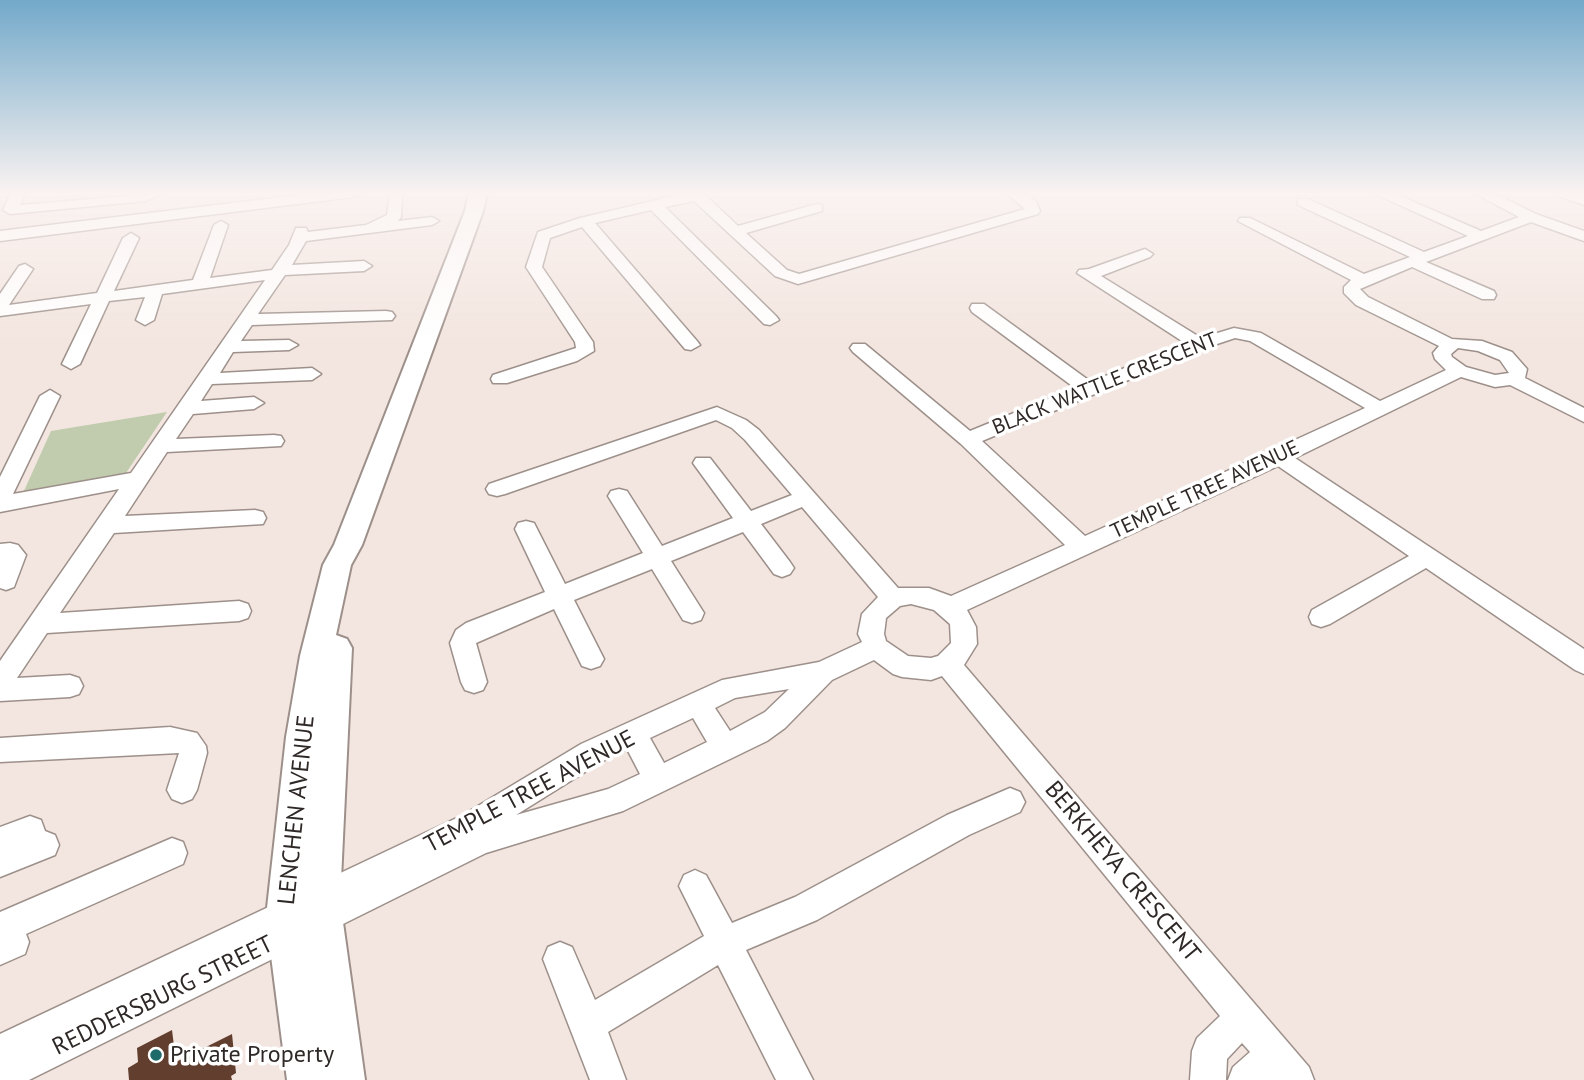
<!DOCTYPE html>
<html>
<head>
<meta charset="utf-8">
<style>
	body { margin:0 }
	canvas { display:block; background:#f3e5df }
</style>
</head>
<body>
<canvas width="1584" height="1080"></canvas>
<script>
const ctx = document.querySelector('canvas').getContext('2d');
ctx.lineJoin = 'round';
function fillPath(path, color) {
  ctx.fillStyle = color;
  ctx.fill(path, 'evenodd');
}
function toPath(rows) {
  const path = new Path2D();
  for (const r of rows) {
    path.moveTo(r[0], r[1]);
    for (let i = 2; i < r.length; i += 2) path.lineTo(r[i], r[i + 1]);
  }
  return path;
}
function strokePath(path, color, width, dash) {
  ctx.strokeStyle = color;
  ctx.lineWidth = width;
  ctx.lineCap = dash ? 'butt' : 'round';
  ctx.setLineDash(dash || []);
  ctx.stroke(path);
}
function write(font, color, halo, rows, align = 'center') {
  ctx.font = font + ' "PT Sans",sans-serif';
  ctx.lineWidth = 7;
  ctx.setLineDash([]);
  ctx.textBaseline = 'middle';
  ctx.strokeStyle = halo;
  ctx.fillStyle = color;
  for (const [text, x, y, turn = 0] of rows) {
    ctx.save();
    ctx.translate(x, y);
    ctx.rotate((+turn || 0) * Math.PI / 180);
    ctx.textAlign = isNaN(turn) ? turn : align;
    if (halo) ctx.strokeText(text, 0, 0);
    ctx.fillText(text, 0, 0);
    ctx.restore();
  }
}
fillPath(toPath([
	[167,412,126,473,23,493,51,431]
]), '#c1ccae');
fillPath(toPath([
	[172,1030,176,1062,232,1034,236,1073,231,1076,232,1080,129,1080,128,1068,138,1062,137,1048]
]), '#613e2d');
const minor = toPath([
	[11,193,25,193,20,205,165,193,146,201,10,214,3,210,11,193],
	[316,193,360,193,353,197,0,241,0,231,316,193],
	[390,193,400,193,402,196,401,217,398,221,432,217,439,221,432,225,306,241,292,265,364,261,372,266,364,271,285,275,258,314,386,311,392,312,395,316,392,320,252,325,241,341,289,340,298,345,289,350,233,352,220,373,312,368,321,374,312,380,212,384,201,401,254,397,264,403,254,409,193,414,176,439,274,435,281,436,284,441,281,446,167,452,125,516,255,510,263,512,266,518,263,524,114,533,60,613,239,601,248,604,251,611,248,618,239,621,47,633,17,678,70,675,79,678,83,686,79,694,70,697,0,701,0,661,119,489,0,512,0,477,40,396,50,390,60,396,13,494,131,473,265,280,162,294,154,320,145,325,136,320,145,297,109,301,80,364,71,369,62,364,91,304,0,316,0,294,19,266,25,264,33,269,9,305,97,293,123,238,131,233,139,238,114,291,193,280,214,225,221,221,228,225,210,278,272,270,289,245,296,228,306,228,308,232,366,225,387,215,390,193],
	[687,193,703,193,738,226,817,204,822,205,822,211,746,233,787,270,799,274,1025,209,1006,193,1023,193,1036,201,1040,211,1038,214,798,284,775,276,694,201,665,207,776,316,779,320,770,325,764,324,651,210,595,223,697,341,700,345,691,350,685,349,582,227,550,238,542,267,593,342,594,351,577,361,507,383,493,383,491,379,493,375,576,348,575,342,526,267,538,232,580,218,687,193],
	[1373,193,1393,193,1481,231,1519,217,1474,193,1493,193,1536,214,1584,231,1584,241,1531,222,1426,262,1494,291,1496,295,1494,299,1482,299,1412,267,1360,289,1368,297,1452,339,1482,341,1512,352,1527,369,1525,378,1584,408,1584,422,1510,385,1495,387,1461,377,1295,458,1584,649,1584,674,1575,670,1426,568,1330,624,1321,627,1312,624,1309,617,1312,610,1409,556,1278,466,967,610,976,627,977,644,964,665,1309,1067,1314,1080,1228,1080,1233,1067,1250,1052,1242,1043,1227,1059,1226,1080,1190,1080,1192,1051,1197,1038,1220,1016,942,676,931,680,902,677,893,674,874,660,832,680,785,728,767,741,623,811,486,853,29,1080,0,1080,0,1034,463,815,581,744,722,680,819,662,862,642,858,634,862,614,878,597,802,507,761,524,790,562,794,568,790,574,782,577,774,574,743,532,671,561,704,613,701,620,692,623,683,620,652,569,574,600,604,659,600,666,591,669,582,666,554,609,476,643,487,682,483,690,474,693,465,690,461,682,450,643,456,630,466,623,545,592,515,529,518,523,526,521,534,523,565,584,643,553,608,496,611,491,619,489,627,491,662,546,733,518,693,463,696,458,710,458,751,511,792,495,745,440,732,428,716,420,505,494,497,496,489,494,486,489,489,484,717,407,746,420,759,430,898,588,929,588,951,596,1065,545,961,444,853,352,850,348,853,344,865,344,970,431,1075,388,972,312,970,308,972,304,984,304,1091,382,1185,343,1077,273,1079,270,1089,269,1145,249,1153,254,1150,257,1101,276,1201,338,1234,328,1261,333,1380,401,1446,370,1435,359,1433,353,1439,346,1356,305,1344,293,1344,287,1351,280,1238,221,1240,218,1250,218,1364,274,1410,257,1298,205,1298,199,1308,199,1424,252,1468,236,1373,193],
	[1235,338,1250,341,1365,408,1085,536,982,441,1205,348,1235,338],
	[1458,348,1478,351,1500,360,1509,373,1495,375,1466,367,1452,357,1451,354,1458,348],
	[911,604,934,610,950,624,951,643,938,656,931,658,908,656,886,641,884,634,886,618,900,606,911,604],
	[789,689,765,712,730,731,715,708,735,698,789,689],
	[693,718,707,742,664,763,650,738,693,718],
	[627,749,640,774,608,789,516,815,601,762,627,749],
	[1556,193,1584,196,1584,205,1558,196,1556,193],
	[10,543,18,545,26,555,14,587,6,590,0,588,0,544,10,543],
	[170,727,197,733,206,746,207,753,197,790,192,799,182,803,172,799,167,790,179,753,0,762,0,738,170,727],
	[1010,788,1020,792,1025,802,1020,812,969,835,817,920,746,950,813,1080,776,1080,718,965,608,1032,626,1080,590,1080,543,959,548,947,560,942,572,947,595,1000,704,936,679,886,684,875,695,870,706,875,732,923,795,897,947,815,1010,788],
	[30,816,41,820,45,831,55,835,59,845,55,855,0,877,0,827,30,816],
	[172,838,183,842,187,853,183,864,26,934,29,942,25,954,0,965,0,912,172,838]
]);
const major = toPath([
	[469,193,487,193,483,211,362,545,351,565,336,635,347,639,352,648,340,901,365,1080,287,1080,266,917,286,737,300,656,323,565,334,545,465,211,469,193]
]);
strokePath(minor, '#9d908a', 3);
strokePath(major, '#9d908a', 4);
fillPath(minor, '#fff');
fillPath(major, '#fff');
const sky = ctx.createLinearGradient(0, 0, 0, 345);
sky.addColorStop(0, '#73a9ca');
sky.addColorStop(0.56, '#faf3f1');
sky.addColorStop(1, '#faf3f100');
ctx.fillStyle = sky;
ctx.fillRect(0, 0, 1584, 345);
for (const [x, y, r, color] of [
	[156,1055,7,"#1e6a6b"]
]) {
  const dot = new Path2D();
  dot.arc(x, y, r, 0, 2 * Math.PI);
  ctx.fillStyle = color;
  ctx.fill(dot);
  strokePath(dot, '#fff', 2.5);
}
write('21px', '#2e2826', '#fff', [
	["BLACK WATTLE CRESCENT",1105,384,-22],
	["TEMPLE TREE AVENUE",1205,490,-25]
]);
write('24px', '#2e2826', '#fff', [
	["TEMPLE TREE AVENUE",530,792,-28],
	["LENCHEN AVENUE",297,810,-84],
	["BERKHEYA CRESCENT",1122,872,50],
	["REDDERSBURG STREET",163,996,-26]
]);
write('24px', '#2e2826', '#fff', [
	["Private Property",170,1055]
], 'left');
</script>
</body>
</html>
